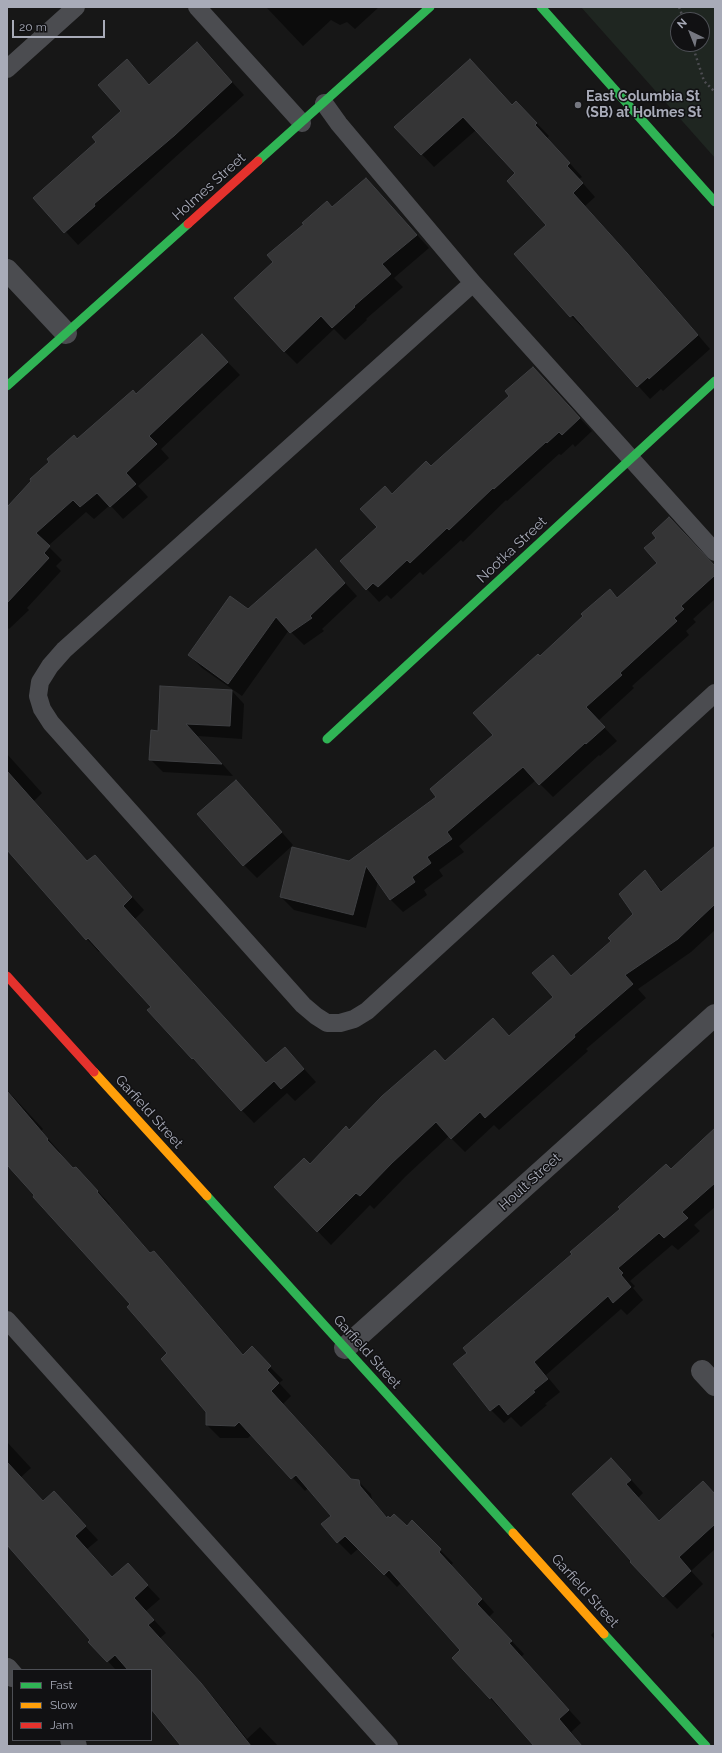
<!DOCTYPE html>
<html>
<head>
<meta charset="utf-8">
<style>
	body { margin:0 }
	#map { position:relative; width:722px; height:1753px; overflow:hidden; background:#171717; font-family:Raleway,sans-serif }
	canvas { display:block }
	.frame { position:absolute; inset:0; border:8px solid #a8abb8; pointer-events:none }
	.legend { position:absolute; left:12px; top:1669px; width:140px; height:72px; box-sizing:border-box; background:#111113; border:1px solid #4d4f55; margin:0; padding:5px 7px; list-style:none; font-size:12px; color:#a8abb8 }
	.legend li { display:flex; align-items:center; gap:8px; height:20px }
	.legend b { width:20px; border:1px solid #4d4f55 }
	.north { position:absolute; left:670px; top:12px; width:40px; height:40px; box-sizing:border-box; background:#111113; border:1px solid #4d4f55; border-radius:50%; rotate:317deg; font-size:11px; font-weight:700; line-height:16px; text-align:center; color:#a8abb8 }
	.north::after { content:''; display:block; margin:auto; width:14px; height:18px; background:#757780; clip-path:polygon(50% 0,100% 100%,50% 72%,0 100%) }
	.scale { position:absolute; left:12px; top:20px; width:93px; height:18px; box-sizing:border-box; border:2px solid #a8abb8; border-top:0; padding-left:5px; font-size:12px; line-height:14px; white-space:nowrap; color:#a8abb8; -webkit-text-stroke:3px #111113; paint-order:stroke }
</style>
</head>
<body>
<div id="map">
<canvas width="722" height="1753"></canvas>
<div class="frame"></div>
<ul class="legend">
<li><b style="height:5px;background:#30b455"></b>Fast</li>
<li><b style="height:5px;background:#ff9f0a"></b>Slow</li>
<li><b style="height:5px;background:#e5322d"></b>Jam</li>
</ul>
<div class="north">N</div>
<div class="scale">20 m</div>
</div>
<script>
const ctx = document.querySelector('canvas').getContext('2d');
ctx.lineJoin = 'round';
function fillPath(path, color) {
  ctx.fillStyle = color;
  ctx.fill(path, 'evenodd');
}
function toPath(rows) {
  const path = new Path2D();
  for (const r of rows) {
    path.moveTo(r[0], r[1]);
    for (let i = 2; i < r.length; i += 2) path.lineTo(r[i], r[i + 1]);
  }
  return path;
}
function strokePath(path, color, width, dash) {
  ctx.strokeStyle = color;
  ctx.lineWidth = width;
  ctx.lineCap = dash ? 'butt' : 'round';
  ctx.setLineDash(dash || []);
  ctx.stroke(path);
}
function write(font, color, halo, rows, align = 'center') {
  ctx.font = font + ' Raleway,sans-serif';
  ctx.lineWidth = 3;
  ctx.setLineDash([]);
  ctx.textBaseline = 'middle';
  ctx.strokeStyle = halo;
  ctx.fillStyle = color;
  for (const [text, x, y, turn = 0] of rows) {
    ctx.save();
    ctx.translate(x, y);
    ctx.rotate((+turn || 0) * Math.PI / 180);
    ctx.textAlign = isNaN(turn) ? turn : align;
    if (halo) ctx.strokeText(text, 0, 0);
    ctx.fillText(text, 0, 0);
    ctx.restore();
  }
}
fillPath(toPath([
	[581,7,715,7,715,158],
	[678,20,702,20,702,44,678,44]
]), '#1f2621');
fillPath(toPath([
	[269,7,379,7,355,29,347,22,340,25,331,20,303,46,267,8],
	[197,44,244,95,78,245,35,198,98,142,122,111,127,61,150,85],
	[516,102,549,136,547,138,582,177,579,179,595,197,585,206,640,267,710,349,663,391,661,389,650,399,585,327,584,329,571,316,548,225,516,173,476,130,434,167,396,127,512,106],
	[378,192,429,248,394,278,403,287,366,319,367,320,345,340,334,329,297,364,284,351],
	[214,348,240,375,161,449,169,458,138,486,148,497,123,519,110,505,94,519,86,512,48,546,62,560,56,566,61,571,27,608,29,610,9,629,7,627,7,509,78,440,136,395],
	[545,381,592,431,575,447,573,444,561,455,559,454,507,501,506,500,463,542,461,540,423,575,420,572,391,599,387,595,379,602,367,589,378,527,393,495],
	[316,551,357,596,322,629,324,631,304,645,289,630,242,696,202,668,189,655,248,610],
	[715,566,715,599,693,619,696,622,686,631,689,635,632,686,634,688,598,721,617,741,600,756,599,755,553,797,536,780,459,846,464,852,439,870,443,876,424,890,427,895,403,912,390,899,378,881,366,928,294,910,281,897,349,862,438,797,494,735,540,657,585,616,610,590,618,599],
	[232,691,244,704,242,739,198,736,233,776,163,772,150,759,158,732],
	[7,754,42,793,34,801,88,862,107,869,144,910,135,919,267,1064,285,1048,316,1082,295,1101,287,1093,254,1123,192,1058,153,1007,101,950,99,952,87,939,7,848],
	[236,781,293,845,257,878,244,865],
	[715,854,715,930,691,952,638,989,646,998,586,1049,588,1051,499,1130,494,1125,465,1152,449,1136,406,1176,374,1209,370,1205,331,1245,275,1187,310,1165,349,1131,445,1062,493,1020,510,1037,554,997,552,956,572,977,612,941,635,914,645,872,663,892],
	[7,1090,43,1129,41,1131,60,1152,59,1154,73,1169,89,1182,110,1204,109,1205,151,1254,153,1252,166,1265,244,1355,264,1361,283,1380,279,1383,291,1396,283,1404,352,1480,358,1481,371,1494,372,1500,388,1518,407,1528,412,1522,453,1563,451,1565,494,1612,489,1617,524,1654,521,1657,581,1723,571,1732,582,1746,535,1746,490,1698,461,1650,401,1583,397,1587,359,1548,351,1555,338,1542,332,1516,308,1488,305,1491,252,1434,248,1438,220,1438,207,1425,207,1411,168,1353,131,1304,36,1195,10,1167,7,1169],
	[715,1129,715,1207,694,1225,700,1231,678,1250,672,1245,630,1281,635,1286,633,1288,643,1300,627,1315,621,1309,546,1375,560,1392,545,1404,547,1405,521,1427,511,1417,504,1423,491,1410,468,1353],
	[7,1442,31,1468,21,1477,44,1502,54,1493,98,1540,87,1549,113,1578,140,1578,160,1599,146,1611,166,1633,160,1638,213,1697,247,1739,260,1727,278,1746,183,1746,151,1708,151,1670,116,1670,90,1642,91,1640,7,1544],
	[624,1472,643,1493,638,1498,660,1522,715,1495,715,1549,691,1571,703,1584,677,1609,631,1562],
	[715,1631,715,1640,711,1635]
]), '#0007');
const building = toPath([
	[197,42,232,82,175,135,94,204,95,206,64,233,33,198,96,142,92,137,121,111,98,85,127,59,149,85,197,42],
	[470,59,512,105,516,101,537,123,535,125,570,163,567,166,583,183,573,193,627,253,698,335,649,379,648,377,637,387,573,315,570,317,514,254,546,225,507,181,515,173,463,117,421,155,394,127,470,59],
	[366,178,417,235,382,264,391,274,354,306,355,307,332,328,321,316,284,352,234,298,273,262,267,255,304,224,302,223,327,201,332,207,366,178],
	[202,334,228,362,149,436,157,444,126,473,136,484,110,507,97,493,80,507,73,500,36,533,50,546,44,553,49,558,7,603,7,505,8,506,31,481,30,479,49,462,47,459,74,435,77,439,133,390,136,394,202,334],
	[533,367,580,418,562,435,559,432,547,443,546,442,494,489,493,488,449,530,447,528,410,563,407,560,378,587,373,583,366,590,340,561,377,527,360,509,385,486,392,494,426,461,431,466,509,396,505,391,533,367],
	[669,517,715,566,715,575,681,606,684,609,674,618,677,621,620,673,622,675,586,707,605,727,586,744,585,743,539,785,523,767,447,832,452,839,427,857,431,863,412,877,415,882,390,900,366,866,353,915,280,897,292,847,349,861,436,797,430,789,493,735,473,713,538,654,540,656,583,616,581,614,610,589,617,598,657,563,644,548,656,538,652,533,669,517],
	[316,549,345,583,310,616,312,618,290,633,276,617,228,684,188,655,230,596,248,609,316,549],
	[160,686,232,690,230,726,186,724,222,764,149,760,151,730,158,731,160,686],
	[7,771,87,861,95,855,132,897,123,906,266,1063,285,1047,304,1069,281,1089,274,1081,241,1111,193,1058,192,1059,147,1010,151,1007,88,938,86,940,7,850,7,771],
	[236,780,282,832,243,866,197,814,236,780],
	[715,846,715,904,678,939,625,975,633,984,574,1035,575,1037,485,1118,480,1112,451,1139,436,1122,392,1163,360,1196,356,1193,317,1232,274,1187,304,1158,310,1164,346,1126,349,1130,382,1096,435,1050,445,1061,493,1018,509,1036,553,997,532,973,553,955,571,976,611,941,608,938,633,914,619,894,645,870,661,892,715,846],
	[7,1091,48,1139,47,1140,73,1168,76,1167,98,1191,97,1192,150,1253,154,1251,243,1355,252,1346,271,1366,267,1370,279,1383,271,1391,351,1479,359,1480,360,1486,387,1518,388,1516,390,1518,394,1514,407,1526,412,1520,441,1549,439,1552,482,1599,477,1604,512,1641,509,1643,569,1710,559,1719,582,1746,534,1746,491,1697,490,1699,452,1658,460,1650,389,1570,384,1575,345,1536,337,1543,321,1524,331,1516,296,1475,291,1479,239,1422,235,1426,206,1425,206,1412,161,1359,167,1353,127,1307,130,1304,33,1197,34,1195,7,1165,7,1091],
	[715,1128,715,1183,682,1212,688,1218,664,1238,659,1233,618,1268,623,1273,621,1275,631,1287,613,1303,608,1296,534,1362,548,1379,533,1391,535,1392,508,1415,499,1404,490,1411,453,1364,467,1353,463,1348,572,1254,570,1252,620,1209,618,1207,666,1164,671,1169,715,1128],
	[611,1458,631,1480,626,1484,659,1521,703,1481,715,1494,715,1524,679,1557,691,1571,663,1597,630,1562,631,1561,572,1494,611,1458],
	[7,1462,43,1501,54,1491,86,1526,75,1536,112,1577,128,1563,148,1585,134,1598,154,1620,148,1625,201,1683,251,1746,181,1746,151,1709,151,1670,128,1670,115,1655,107,1662,88,1642,90,1640,7,1545,7,1462]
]);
fillPath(building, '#353536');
strokePath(building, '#3f4043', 1);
strokePath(toPath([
	[679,7,684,20],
	[692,44,704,81,715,92]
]), '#4d4d52', 2.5, [2, 3]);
strokePath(toPath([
	[197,7,302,123],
	[7,69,76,7],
	[324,103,339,124,473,283,715,552],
	[473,283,64,650,50,666,40,682,38,696,42,709,51,723,303,1005,316,1016,327,1023,340,1023,354,1019,367,1011,715,693],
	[7,1320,389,1746]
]), '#4b4c50', 18);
strokePath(toPath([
	[7,270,66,333],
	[345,1348,715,1015],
	[702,1371,715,1385],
	[7,1669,13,1676],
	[71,1740,76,1746]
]), '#4b4c50', 22);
strokePath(toPath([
	[541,7,715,202],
	[258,161,430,7],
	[7,386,188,224],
	[327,739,715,381],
	[207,1196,513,1533],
	[604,1634,706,1746]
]), '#30b455', 9);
strokePath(toPath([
	[94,1072,207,1196],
	[513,1533,604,1634]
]), '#ff9f0a', 9);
strokePath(toPath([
	[188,224,258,161],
	[7,976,94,1072]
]), '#e5322d', 9);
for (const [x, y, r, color] of [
	[578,105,4,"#757780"]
]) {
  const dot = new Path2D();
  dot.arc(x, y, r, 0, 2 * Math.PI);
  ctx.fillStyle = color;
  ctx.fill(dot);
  strokePath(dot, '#111113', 1.5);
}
write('bold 14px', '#a8abb8', '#111113', [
	["East Columbia St",586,97],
	["(SB) at Holmes St",586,113]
], 'left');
write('14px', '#a8abb8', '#111113', [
	["Holmes Street",209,187,-42],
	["Nootka Street",512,550,-43],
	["Garfield Street",149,1112,48],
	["Hoult Street",530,1182,-42],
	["Garfield Street",367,1352,48],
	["Garfield Street",585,1591,48]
]);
</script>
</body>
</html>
